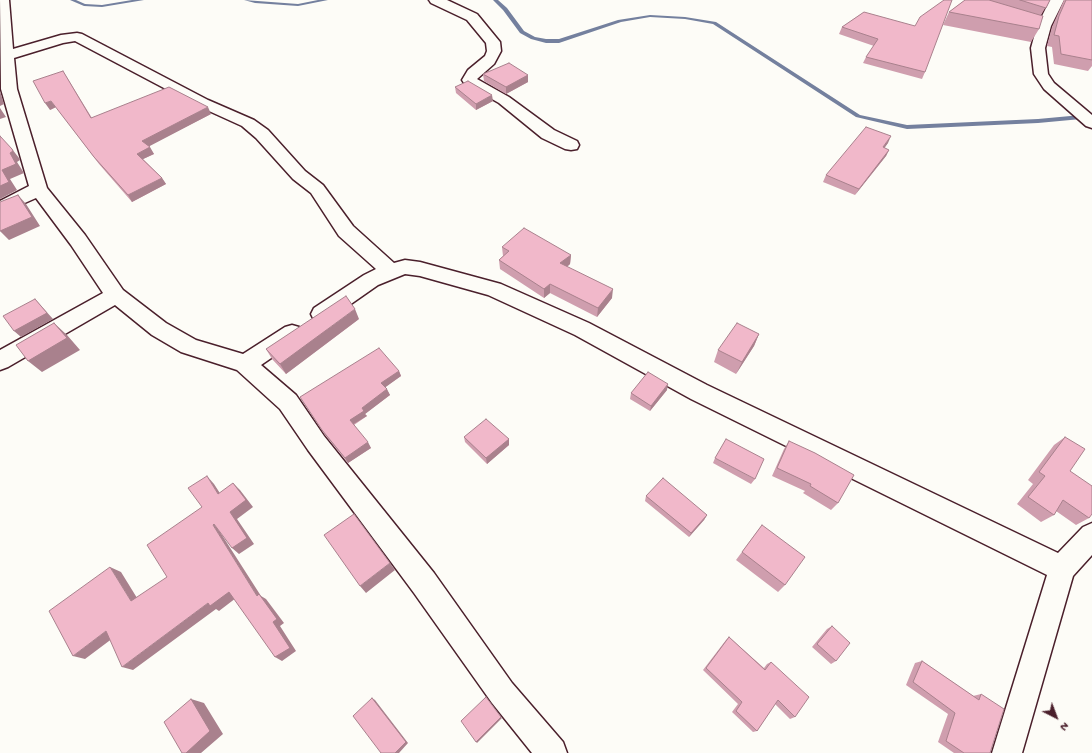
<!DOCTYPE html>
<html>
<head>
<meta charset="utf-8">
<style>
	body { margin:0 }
	#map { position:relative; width:1092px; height:753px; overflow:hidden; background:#fdfcf7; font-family:"Gochi Hand",sans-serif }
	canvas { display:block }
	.north { position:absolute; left:1036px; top:697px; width:40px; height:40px; -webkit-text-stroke:3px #fdfcf7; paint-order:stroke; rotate:138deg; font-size:11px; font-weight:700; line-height:16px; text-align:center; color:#4a1f2b }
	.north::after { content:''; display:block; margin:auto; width:14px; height:18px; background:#4a1f2b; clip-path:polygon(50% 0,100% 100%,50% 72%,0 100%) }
</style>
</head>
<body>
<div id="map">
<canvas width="1092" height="753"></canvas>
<div class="north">N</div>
</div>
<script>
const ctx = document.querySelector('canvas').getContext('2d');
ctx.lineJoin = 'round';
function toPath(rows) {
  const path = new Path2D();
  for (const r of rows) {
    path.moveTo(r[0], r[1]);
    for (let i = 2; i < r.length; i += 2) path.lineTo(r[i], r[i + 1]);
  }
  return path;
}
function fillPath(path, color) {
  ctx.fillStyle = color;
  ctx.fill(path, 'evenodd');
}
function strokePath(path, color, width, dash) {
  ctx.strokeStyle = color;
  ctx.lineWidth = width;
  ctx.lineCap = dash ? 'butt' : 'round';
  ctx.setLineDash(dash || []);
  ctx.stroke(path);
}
fillPath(toPath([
	[70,0,76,0,85,4,102,5,132,0,144,0,102,7,84,6,70,0],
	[244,0,298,4,318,0,328,0,298,6,255,3,244,0],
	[493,0,498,0,507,8,524,31,535,37,546,39,559,39,618,20,650,15,685,17,716,22,860,115,907,125,1038,119,1092,114,1092,118,1038,123,907,129,856,117,713,24,685,19,650,17,621,22,559,43,546,43,531,39,520,33,503,10,493,0]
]), '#74809e');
const minor = toPath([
	[0,0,9,0,13,49,61,35,77,33,82,34,208,100,254,120,268,130,305,171,323,185,353,226,394,263,405,260,420,262,501,284,589,323,707,385,1058,553,1083,527,1092,523,1092,555,1073,576,1022,753,992,753,1047,575,691,399,575,335,488,295,420,276,405,274,378,285,328,320,321,322,314,320,311,314,314,308,364,275,376,269,339,236,311,193,293,179,256,138,242,126,198,106,75,41,63,43,14,58,17,89,47,188,85,235,123,290,166,323,196,340,243,354,285,327,292,325,299,327,302,333,299,339,261,365,296,395,324,436,434,573,512,683,563,742,567,753,532,753,492,703,414,593,308,450,280,409,237,370,181,352,152,335,115,305,8,367,0,370,0,350,103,293,71,245,36,198,0,214,0,201,29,186,1,89,0,0],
	[429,0,447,0,477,14,500,42,501,51,494,64,477,79,509,97,554,130,577,141,579,145,577,149,571,150,565,149,542,138,499,103,464,83,462,80,468,70,485,56,487,51,486,43,467,20,431,3,429,0],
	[1050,0,1064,0,1051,26,1045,48,1048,74,1054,83,1092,115,1092,128,1086,126,1044,89,1034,74,1031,48,1037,26,1050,0]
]);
strokePath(minor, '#4a1f2b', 3);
fillPath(minor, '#fdfcf7');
fillPath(toPath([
	[965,0,1050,0,1041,15,1039,29,1031,42,943,25,949,12],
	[1064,0,1092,0,1092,66,1088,71,1054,64,1052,47,1047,46,1052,27],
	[864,12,925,72,922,79,863,63,866,57,874,46,839,34,842,27],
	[63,71,92,118,211,114,148,146,154,154,143,159,162,178,166,184,132,202,99,164,56,107,50,110],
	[483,74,528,75,528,82,506,94,484,81],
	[455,87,493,101,476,110,456,93],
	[888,143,884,148,889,150,886,156,855,195,823,182,826,175],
	[502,247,571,255,570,264,567,267,612,298,597,317,550,293,544,298,500,269,499,260,503,256],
	[359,319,286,374,272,359,266,349],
	[759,334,754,346,736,374,714,362,718,350],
	[399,371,401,376,385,387,390,395,365,414,367,416,354,425,371,448,348,463,325,435,300,397],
	[667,390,650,411,630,399,631,393],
	[464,437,509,439,509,445,487,464,465,442],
	[1065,437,1070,471,1089,518,1076,525,1056,511,1054,515,1041,522,1017,504,1033,484,1028,480,1054,445],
	[789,441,838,503,831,510,803,493,805,491,772,476,784,449],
	[715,458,755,479,751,484,713,463],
	[646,496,707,515,704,520,689,537,645,501],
	[762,525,785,585,778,592,736,560],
	[832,626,836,661,831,664,812,647,827,629],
	[729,637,764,668,767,664,771,662,795,717,790,719,775,704,757,731,753,732,732,712,738,704,703,670,726,640],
	[922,661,973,696,981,694,990,753,954,753,938,742,948,714,906,685,915,663]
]), '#cf9eae');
fillPath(toPath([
	[528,75,528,82,506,94,506,87],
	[0,91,4,104,0,106],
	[492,95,493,101,476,110,476,104],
	[51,101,56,107,50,110,45,103],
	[208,107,211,114,146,148,142,141],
	[0,108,6,117,0,119],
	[891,136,888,143,880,154,883,147],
	[150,147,154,154,141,160,137,154],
	[12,149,19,158,20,160,17,162,24,173,10,179,17,190,0,199,0,186,2,170,10,153],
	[889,150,886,156,855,195,859,189],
	[162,178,166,184,132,202,128,195],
	[18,195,26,204,40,226,9,240,0,231],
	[571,255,570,264,560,272,560,263],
	[550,284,550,293,544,298,544,289],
	[613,289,612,298,597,317,598,308],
	[35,299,53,319,21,337,14,331],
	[355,309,359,319,286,374,280,364],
	[54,323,67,335,80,350,42,372,28,361],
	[759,334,754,346,736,374,742,362],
	[399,371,401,376,383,389,381,383],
	[668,384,667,390,650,411,651,406],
	[387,389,390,395,365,414,367,416,352,425,350,420,362,408],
	[509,439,509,445,487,464,486,458],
	[368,442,371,448,348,463,345,458],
	[207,476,214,484,225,501,218,494],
	[233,483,240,490,253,507,237,519,254,544,239,554,232,548,230,512],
	[707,515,704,520,689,537,691,533],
	[214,524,220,532,261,596,266,599,284,623,280,626,296,651,282,661,275,657,257,596,213,525],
	[390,563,395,570,366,593,360,586],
	[110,567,121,572,142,606,131,601],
	[229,592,236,598,219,611,216,609,133,670,122,667,208,603],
	[106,631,117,635,85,659,73,656],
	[372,698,375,700,408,743,399,753,395,753],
	[191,699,204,703,223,734,201,753,186,753],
	[501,717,502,718,477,743,476,742]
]), '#a9818d');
const building = toPath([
	[944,0,952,0,925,72,866,57,878,39,842,27,864,12,915,26,920,17,944,0],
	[965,0,989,0,1043,16,1039,29,949,12,965,0],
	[1020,0,1050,0,1046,8,1020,0],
	[1066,0,1092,0,1092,60,1061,54,1059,36,1054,35,1059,16,1066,0],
	[509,63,528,75,506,87,483,74,509,63],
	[63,71,91,118,169,87,208,107,142,141,150,147,137,154,162,178,128,195,94,157,51,101,45,103,33,81,63,71],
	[468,81,492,95,476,104,455,87,468,81],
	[866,127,891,136,883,147,889,150,859,189,826,175,866,127],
	[0,136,12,149,13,151,10,153,16,164,2,170,9,182,0,186,0,136],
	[18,195,32,217,0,231,0,202,18,195],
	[524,228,571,255,560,263,613,289,598,308,550,284,544,289,499,260,509,251,502,247,524,228],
	[346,296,355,309,280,364,266,349,346,296],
	[35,299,47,313,14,331,3,316,35,299],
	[54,323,67,338,28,361,16,345,54,323],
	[737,323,759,334,742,362,718,350,737,323],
	[379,348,399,371,381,383,387,389,362,408,364,411,350,420,368,442,345,458,322,430,300,397,379,348],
	[648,372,668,384,651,406,631,393,648,372],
	[486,419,509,439,486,458,464,437,486,419],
	[1065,437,1085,449,1070,471,1092,486,1092,514,1089,518,1063,500,1054,515,1028,497,1045,476,1039,472,1065,437],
	[726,439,764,459,755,479,715,458,726,439],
	[789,441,815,453,854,475,838,503,810,486,811,484,777,468,789,441],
	[207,476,218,494,233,483,246,500,230,512,247,538,232,548,214,524,213,525,257,596,259,594,277,619,273,622,290,648,275,657,229,592,210,606,208,603,122,667,106,631,73,656,49,611,110,567,131,601,167,577,147,545,202,507,188,488,207,476],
	[663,478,707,515,691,533,646,496,663,478],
	[354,514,390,563,360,586,324,535,354,514],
	[762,525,805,557,785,585,742,552,762,525],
	[832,626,850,643,836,661,817,644,832,626],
	[729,637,765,670,771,662,809,697,795,717,778,700,757,731,736,711,742,702,706,668,729,637],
	[922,661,979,700,981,694,1004,709,990,753,964,753,946,741,955,713,913,682,922,661],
	[486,697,501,717,476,742,461,721,486,697],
	[372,698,406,742,395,753,381,753,353,716,372,698],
	[191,699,210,731,186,753,182,753,164,722,191,699]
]);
fillPath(building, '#f1b8ca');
strokePath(building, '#a9818d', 1);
</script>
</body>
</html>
